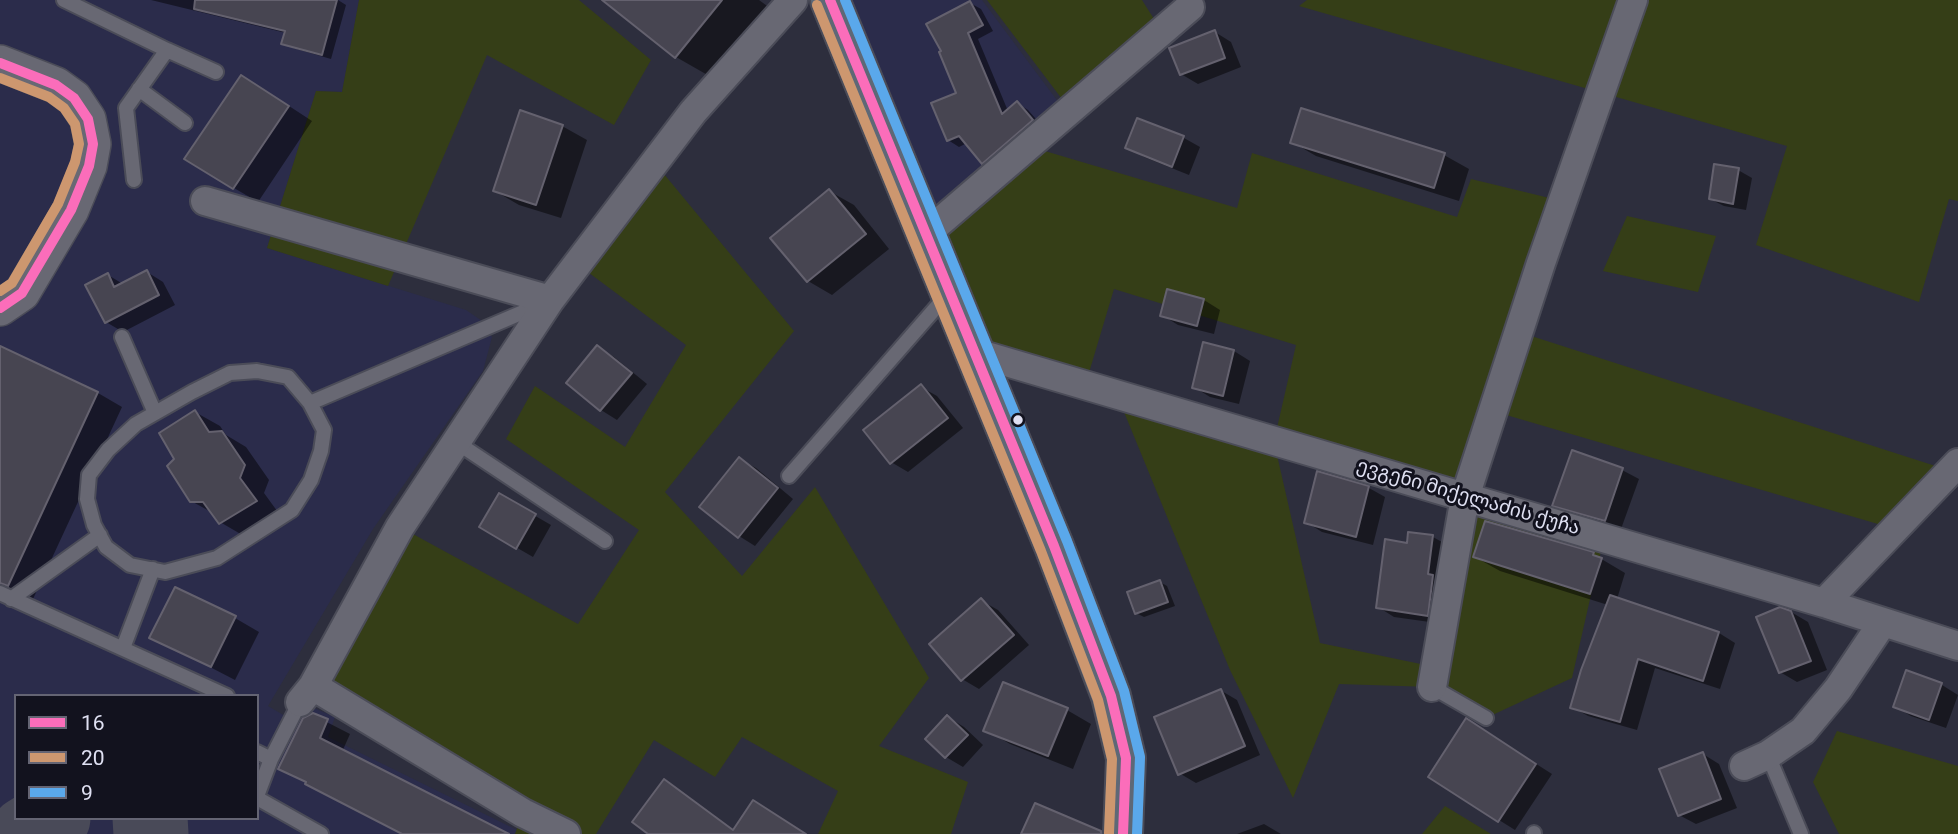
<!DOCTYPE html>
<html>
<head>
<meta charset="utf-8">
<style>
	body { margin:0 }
	#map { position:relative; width:1958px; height:834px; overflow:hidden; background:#2d2e3d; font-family:Roboto,sans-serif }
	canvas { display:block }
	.legend { position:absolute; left:14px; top:694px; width:245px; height:126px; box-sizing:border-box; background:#12121e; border:2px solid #646473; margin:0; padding:9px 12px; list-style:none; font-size:21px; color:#dfe0f2 }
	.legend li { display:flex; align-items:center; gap:14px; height:35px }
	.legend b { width:35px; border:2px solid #646473 }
</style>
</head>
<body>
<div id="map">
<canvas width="1958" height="834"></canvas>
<ul class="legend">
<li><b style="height:9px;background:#fb6dba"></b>16</li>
<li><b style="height:9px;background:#cd976f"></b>20</li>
<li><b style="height:9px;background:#5aa8eb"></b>9</li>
</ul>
</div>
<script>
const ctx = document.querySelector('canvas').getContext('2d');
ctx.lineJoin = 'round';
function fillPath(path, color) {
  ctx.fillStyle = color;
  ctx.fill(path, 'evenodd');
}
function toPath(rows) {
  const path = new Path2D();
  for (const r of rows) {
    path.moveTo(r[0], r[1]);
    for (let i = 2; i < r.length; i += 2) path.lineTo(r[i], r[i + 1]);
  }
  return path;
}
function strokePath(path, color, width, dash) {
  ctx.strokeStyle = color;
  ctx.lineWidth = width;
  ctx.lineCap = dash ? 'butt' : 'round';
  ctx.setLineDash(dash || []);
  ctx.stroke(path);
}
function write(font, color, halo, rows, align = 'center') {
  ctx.font = font + ' Roboto,"Noto Sans Georgian",sans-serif';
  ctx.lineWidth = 6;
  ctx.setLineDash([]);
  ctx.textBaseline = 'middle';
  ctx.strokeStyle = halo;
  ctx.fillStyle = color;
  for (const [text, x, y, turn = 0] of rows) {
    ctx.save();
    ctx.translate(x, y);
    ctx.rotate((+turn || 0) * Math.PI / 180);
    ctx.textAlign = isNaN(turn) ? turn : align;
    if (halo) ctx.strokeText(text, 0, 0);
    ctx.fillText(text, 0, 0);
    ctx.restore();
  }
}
fillPath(toPath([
	[0,0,359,0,342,92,316,91,267,248,466,310,485,323,492,337,483,371,373,529,268,706,285,716,300,702,335,717,328,737,517,830,515,834,0,834],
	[16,696,257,696,257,818,16,818],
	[837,0,982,0,1065,111,930,227]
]), '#2b2c4b');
fillPath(toPath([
	[359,0,579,0,651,60,614,125,487,55,388,286,267,248,316,91,342,92],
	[987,0,1142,0,1159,27,1068,107],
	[1307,0,1958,0,1958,201,1949,199,1919,302,1756,245,1787,146,1299,6],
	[1028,146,1237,208,1252,153,1457,217,1471,179,1566,202,1522,333,1951,471,1895,529,1496,412,1466,497,1604,538,1572,678,1486,718,1432,687,1339,684,1293,798,1230,670,1117,395,1274,441,1296,345,1114,289,1085,386,976,353,927,233],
	[1274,442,1465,497,1435,667,1320,643],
	[654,162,794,331,665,492,742,576,815,487,929,678,879,746,968,782,951,834,818,834,838,791,742,737,715,777,654,740,596,834,515,834,523,812,313,686,400,527,578,624,639,530,506,439,535,386,625,447,686,345,577,264],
	[1627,216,1716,236,1698,292,1603,271],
	[1837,731,1958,766,1958,834,1839,834,1813,782],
	[1445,806,1491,834,1422,834]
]), '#353e17');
fillPath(toPath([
	[151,0,338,0,346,5,331,59,293,48,283,43,286,33],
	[605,0,759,0,774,11,718,81,676,57],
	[970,3,981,9,993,31,978,39,1008,111,1017,103,1028,110,1043,127,994,168,983,162,967,143,959,147,948,140,958,93,929,25],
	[1215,32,1231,42,1241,67,1198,84,1181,74],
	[266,91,312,121,258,202,234,188],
	[1138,120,1184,138,1200,147,1189,175,1144,157,1127,147],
	[562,126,587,140,561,218,519,205,495,191],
	[1292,142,1444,155,1469,169,1459,201,1316,156],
	[1738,170,1752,178,1746,210,1724,206,1710,199],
	[829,191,854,205,889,249,832,295,808,281],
	[147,272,163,282,175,305,123,332,106,322,108,275,123,284],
	[1168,291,1204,300,1220,310,1214,334,1178,325,1162,315],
	[1205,344,1234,351,1250,361,1239,404,1210,397,1194,387],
	[598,347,614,357,647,384,617,420,601,410,568,383],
	[0,348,98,393,122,407,33,599,0,588],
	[921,387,937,396,963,428,908,472,891,462],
	[195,412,220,426,226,435,246,447,269,480,264,493,280,515,244,536,220,522,213,513,191,501,176,459],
	[739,459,756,468,793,499,755,546,739,536],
	[1622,470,1639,479,1621,529,1571,514,1555,505],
	[1318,473,1369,488,1385,497,1373,545,1322,532,1306,522],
	[499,495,551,525,533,557,481,527],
	[1410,534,1433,537,1449,546,1444,624,1394,617,1378,607,1408,545],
	[1593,554,1625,573,1617,599,1719,633,1735,643,1720,689,1655,668,1637,730,1588,716,1572,707,1608,605,1500,571,1475,557],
	[1160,582,1167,586,1175,606,1144,617,1136,613],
	[982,601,998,610,1029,645,979,689,962,679],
	[1791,612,1808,622,1827,670,1797,682,1780,672],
	[235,618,259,632,235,680,152,637],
	[1907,673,1942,685,1958,695,1946,728,1911,716,1895,706],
	[1220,690,1237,700,1260,755,1196,783,1179,773],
	[1067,710,1091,724,1073,769,1010,744,986,730],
	[313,715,350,734,342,752,505,834,403,834,280,768],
	[948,717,964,727,983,745,963,767,946,757,927,739],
	[1483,730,1552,774,1515,830,1499,820],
	[1703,754,1719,764,1737,808,1696,824,1679,815],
	[1264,824,1281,834,1237,834]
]), '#0007');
strokePath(toPath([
	[150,818,151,834],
	[27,834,53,818]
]), '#494a58', 75);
const building = toPath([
	[195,0,337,0,322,55,281,44,285,31,194,9,195,0],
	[602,0,722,0,675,58,602,0],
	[970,1,983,25,968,33,1002,114,1017,101,1033,120,982,164,959,136,947,141,931,103,956,93,939,52,941,51,926,24,970,1],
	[1215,30,1225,58,1180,75,1169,48,1215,30],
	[241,75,289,106,233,189,184,159,241,75],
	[1301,108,1445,153,1434,188,1290,143,1301,108],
	[520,110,563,125,536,205,493,191,520,110],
	[1137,118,1184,136,1172,167,1125,148,1137,118],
	[1714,164,1739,168,1733,204,1709,199,1714,164],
	[829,189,866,234,807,282,770,238,829,189],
	[147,270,159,295,105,323,85,285,108,273,114,287,147,270],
	[1167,289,1204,299,1197,326,1160,316,1167,289],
	[1203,342,1234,350,1223,396,1192,388,1203,342],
	[597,345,632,373,600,411,566,383,597,345],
	[0,346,98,392,8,586,0,583,0,346],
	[921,384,948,418,890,464,863,430,921,384],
	[195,410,209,432,222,431,245,465,240,478,257,501,219,524,203,502,190,502,167,466,174,459,159,433,195,410],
	[1572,450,1623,468,1605,521,1552,506,1572,450],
	[739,457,778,488,738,538,699,507,739,457],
	[1317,471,1369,486,1356,537,1304,523,1317,471],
	[499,493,536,514,516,549,479,527,499,493],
	[1485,521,1594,552,1593,555,1602,558,1590,594,1473,557,1485,521],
	[1408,532,1433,535,1428,574,1433,575,1428,616,1376,608,1385,539,1407,543,1408,532],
	[1160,580,1168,602,1135,614,1127,592,1160,580],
	[175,587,236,616,211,667,149,638,175,587],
	[1610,595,1719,632,1703,681,1638,659,1620,722,1570,708,1581,670,1610,595],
	[981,598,1014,635,961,681,929,644,981,598],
	[1780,607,1791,611,1811,661,1779,673,1756,617,1780,607],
	[1906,670,1942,683,1929,720,1893,707,1906,670],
	[1003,682,1068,708,1048,756,983,731,1003,682],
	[1221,689,1245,746,1178,775,1154,717,1221,689],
	[313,713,328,719,320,738,509,834,402,834,305,784,306,782,278,769,303,718,313,713],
	[947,715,968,735,945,758,925,739,947,715],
	[1466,718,1536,764,1498,822,1428,777,1466,718],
	[1703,752,1721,799,1678,816,1659,769,1703,752],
	[664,779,733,830,753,800,806,834,648,834,632,822,664,779],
	[1035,803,1101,831,1101,834,1021,834,1035,803]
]);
fillPath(building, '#474551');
strokePath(building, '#64616e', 2);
const service = toPath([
	[64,0,167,50],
	[139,89,185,123],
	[134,180,126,108,167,50,216,72],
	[122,337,155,413],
	[257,371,288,377,310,403,324,430,321,451,311,480,292,510,217,558,165,572,130,565,106,547,94,525,87,499,89,475,108,450,136,424,192,392,230,373,257,371],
	[310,403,542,304],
	[456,442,605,541],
	[789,476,947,295],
	[0,593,227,696],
	[11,599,100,535],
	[123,648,153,569],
	[1432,687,1486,718],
	[257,752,271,759,257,796],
	[1768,755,1801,834],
	[271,759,300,702],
	[257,798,321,834],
	[1534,833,1534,834]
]);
const minor = toPath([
	[205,201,550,300],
	[927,233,1190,7],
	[976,353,1824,603,1958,646],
	[1824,603,1958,463],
	[313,686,523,813,566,834],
	[1432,687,1465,497,1541,263,1633,0],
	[300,702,313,686,400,527,550,300,693,112,793,0],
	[1744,766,1768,755,1803,731,1838,689,1883,622]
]);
const tertiary = toPath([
	[0,63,56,85,74,98,88,119,93,144,89,166,71,210,22,293,0,308]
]);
const trunk = toPath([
	[830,0,1054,546,1111,696,1126,758,1123,834]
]);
strokePath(service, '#4b4c58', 18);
strokePath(minor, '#4b4c58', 32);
strokePath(tertiary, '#4b4c58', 38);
strokePath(trunk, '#4b4c58', 42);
strokePath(service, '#686873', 14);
strokePath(minor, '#686873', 28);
strokePath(tertiary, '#686873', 35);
strokePath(trunk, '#5e6876', 38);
strokePath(toPath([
	[830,0,1054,546,1111,696,1126,758,1123,834],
	[0,63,56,85,74,98,88,119,93,144,89,166,71,210,22,293,0,308]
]), '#fb6dba', 10);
strokePath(toPath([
	[817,5,1041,551,1098,700,1112,759,1109,833],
	[0,78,49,97,64,108,75,124,79,144,75,162,58,204,12,283,0,291]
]), '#cd976f', 10);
strokePath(toPath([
	[845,0,1067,541,1124,691,1140,757,1137,834]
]), '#5aa8eb', 10);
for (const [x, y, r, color] of [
	[1018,420,6,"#dfe0f2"]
]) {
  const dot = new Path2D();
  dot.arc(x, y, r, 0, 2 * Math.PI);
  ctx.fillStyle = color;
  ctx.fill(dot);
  strokePath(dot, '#12121e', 2.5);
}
write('19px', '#dfe0f2', '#12121e', [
	["ევგენი მიქელაძის ქუჩა",1468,498,16]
]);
</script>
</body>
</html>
